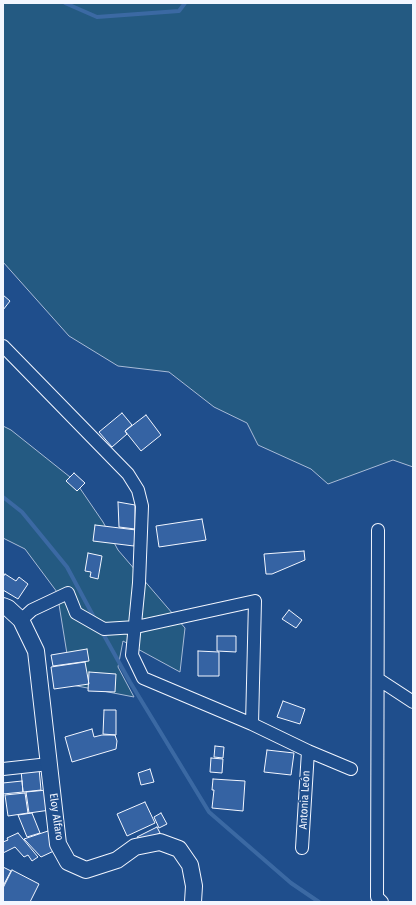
<!DOCTYPE html>
<html>
<head>
<meta charset="utf-8">
<style>
	body { margin:0 }
	#map { position:relative; width:416px; height:905px; overflow:hidden; background:#1f4e8c; font-family:"Fira Sans Condensed",sans-serif }
	canvas { display:block }
	.frame { position:absolute; inset:0; border:4px solid #f2f6ff; pointer-events:none }
</style>
</head>
<body>
<div id="map">
<canvas width="416" height="905"></canvas>
<div class="frame"></div>
</div>
<script>
const ctx = document.querySelector('canvas').getContext('2d');
ctx.lineJoin = 'round';
function fillPath(path, color) {
  ctx.fillStyle = color;
  ctx.fill(path, 'evenodd');
}
function toPath(rows) {
  const path = new Path2D();
  for (const r of rows) {
    path.moveTo(r[0], r[1]);
    for (let i = 2; i < r.length; i += 2) path.lineTo(r[i], r[i + 1]);
  }
  return path;
}
function strokePath(path, color, width, dash) {
  ctx.strokeStyle = color;
  ctx.lineWidth = width;
  ctx.lineCap = dash ? 'butt' : 'round';
  ctx.setLineDash(dash || []);
  ctx.stroke(path);
}
function write(font, color, halo, rows, align = 'center') {
  ctx.font = font + ' "Fira Sans Condensed",sans-serif';
  ctx.lineWidth = 3;
  ctx.setLineDash([]);
  ctx.textBaseline = 'middle';
  ctx.strokeStyle = halo;
  ctx.fillStyle = color;
  for (const [text, x, y, turn = 0] of rows) {
    ctx.save();
    ctx.translate(x, y);
    ctx.rotate((+turn || 0) * Math.PI / 180);
    ctx.textAlign = isNaN(turn) ? turn : align;
    if (halo) ctx.strokeText(text, 0, 0);
    ctx.fillText(text, 0, 0);
    ctx.restore();
  }
}
const green = toPath([
	[3,3,413,3,413,467,393,460,328,484,311,469,258,445,247,423,214,407,169,372,118,366,69,336,3,262,3,3],
	[3,426,11,430,75,481,103,522,118,550,185,628,180,672,123,641,118,667,134,697,72,685,57,592,25,549,3,538,3,426]
]);
fillPath(green, '#245a82');
strokePath(green, '#a8bbd7', 1);
strokePath(toPath([
	[65,3,97,17,179,11,185,3],
	[3,497,22,512,67,567,96,621],
	[101,630,130,682,209,812,291,883,319,902]
]), '#3b69a3', 4);
const building = toPath([
	[3,295,10,301,3,310,3,295],
	[122,413,132,425,125,431,127,434,112,447,99,432,122,413],
	[146,415,161,435,141,451,125,431,146,415],
	[74,473,85,483,77,491,66,481,74,473],
	[118,502,135,505,135,529,119,527,118,502],
	[202,519,206,540,159,547,156,526,202,519],
	[95,525,136,530,134,546,93,541,95,525],
	[304,551,305,560,272,574,266,574,264,554,304,551],
	[88,553,102,556,98,579,90,577,91,572,85,571,88,553],
	[5,574,16,581,19,577,28,584,18,599,3,590,3,577,5,574],
	[289,610,302,620,296,628,282,619,289,610],
	[217,636,236,636,236,652,217,651,217,636],
	[87,649,89,661,53,666,51,655,87,649],
	[198,651,219,652,219,676,198,676,198,651],
	[85,662,89,684,54,689,51,667,85,662],
	[89,672,116,674,115,692,88,691,89,672],
	[283,701,305,709,300,724,277,717,283,701],
	[104,710,116,710,116,735,103,734,104,710],
	[92,729,94,737,102,735,115,735,117,741,116,749,72,762,65,737,92,729],
	[215,746,224,747,223,758,214,757,215,746],
	[267,750,294,753,291,775,264,772,267,750],
	[211,758,223,759,222,773,210,772,211,758],
	[39,768,41,790,23,792,21,770,39,768],
	[150,769,154,782,141,785,138,773,150,769],
	[213,779,245,781,243,811,212,808,214,790,212,790,213,779],
	[22,781,23,792,3,794,3,783,22,781],
	[47,790,50,810,29,813,26,792,47,790],
	[25,793,28,813,8,816,5,795,25,793],
	[145,802,155,823,127,836,117,814,145,802],
	[32,813,40,833,27,837,18,815,32,813],
	[161,813,167,824,159,828,154,817,161,813],
	[157,827,160,833,140,843,137,837,157,827],
	[48,831,58,849,41,857,24,839,48,831],
	[18,833,38,857,32,861,28,855,24,857,15,847,3,853,3,842,8,840,7,838,18,833],
	[3,867,11,871,3,886,3,867],
	[12,870,39,884,30,902,3,902,3,888,12,870]
]);
fillPath(building, '#3563a3');
strokePath(building, '#f2f6ff', 1);
const minor = toPath([
	[3,346,128,474,138,490,142,506,139,583,132,655,143,678,252,724,308,751,351,769],
	[378,530,377,897,382,902],
	[21,620,32,610,68,593,76,613,104,629,136,627,255,601,252,724],
	[378,679,413,702],
	[3,769,49,764],
	[302,848,308,751]
]);
const tertiary = toPath([
	[3,606,8,608,21,620,36,651,58,844,68,862,86,870,117,860,135,847,160,842,179,849,190,865,194,886,193,902]
]);
strokePath(minor, '#f2f6ff', 14);
strokePath(tertiary, '#f2f6ff', 18);
strokePath(minor, '#1f4e8c', 12);
strokePath(tertiary, '#1f4e8c', 16);
write('11px', '#f2f6ff', '#1f4e8c', [
	["Antonia León",305,800,-87],
	["Eloy Alfaro",56,817,82]
]);
</script>
</body>
</html>
